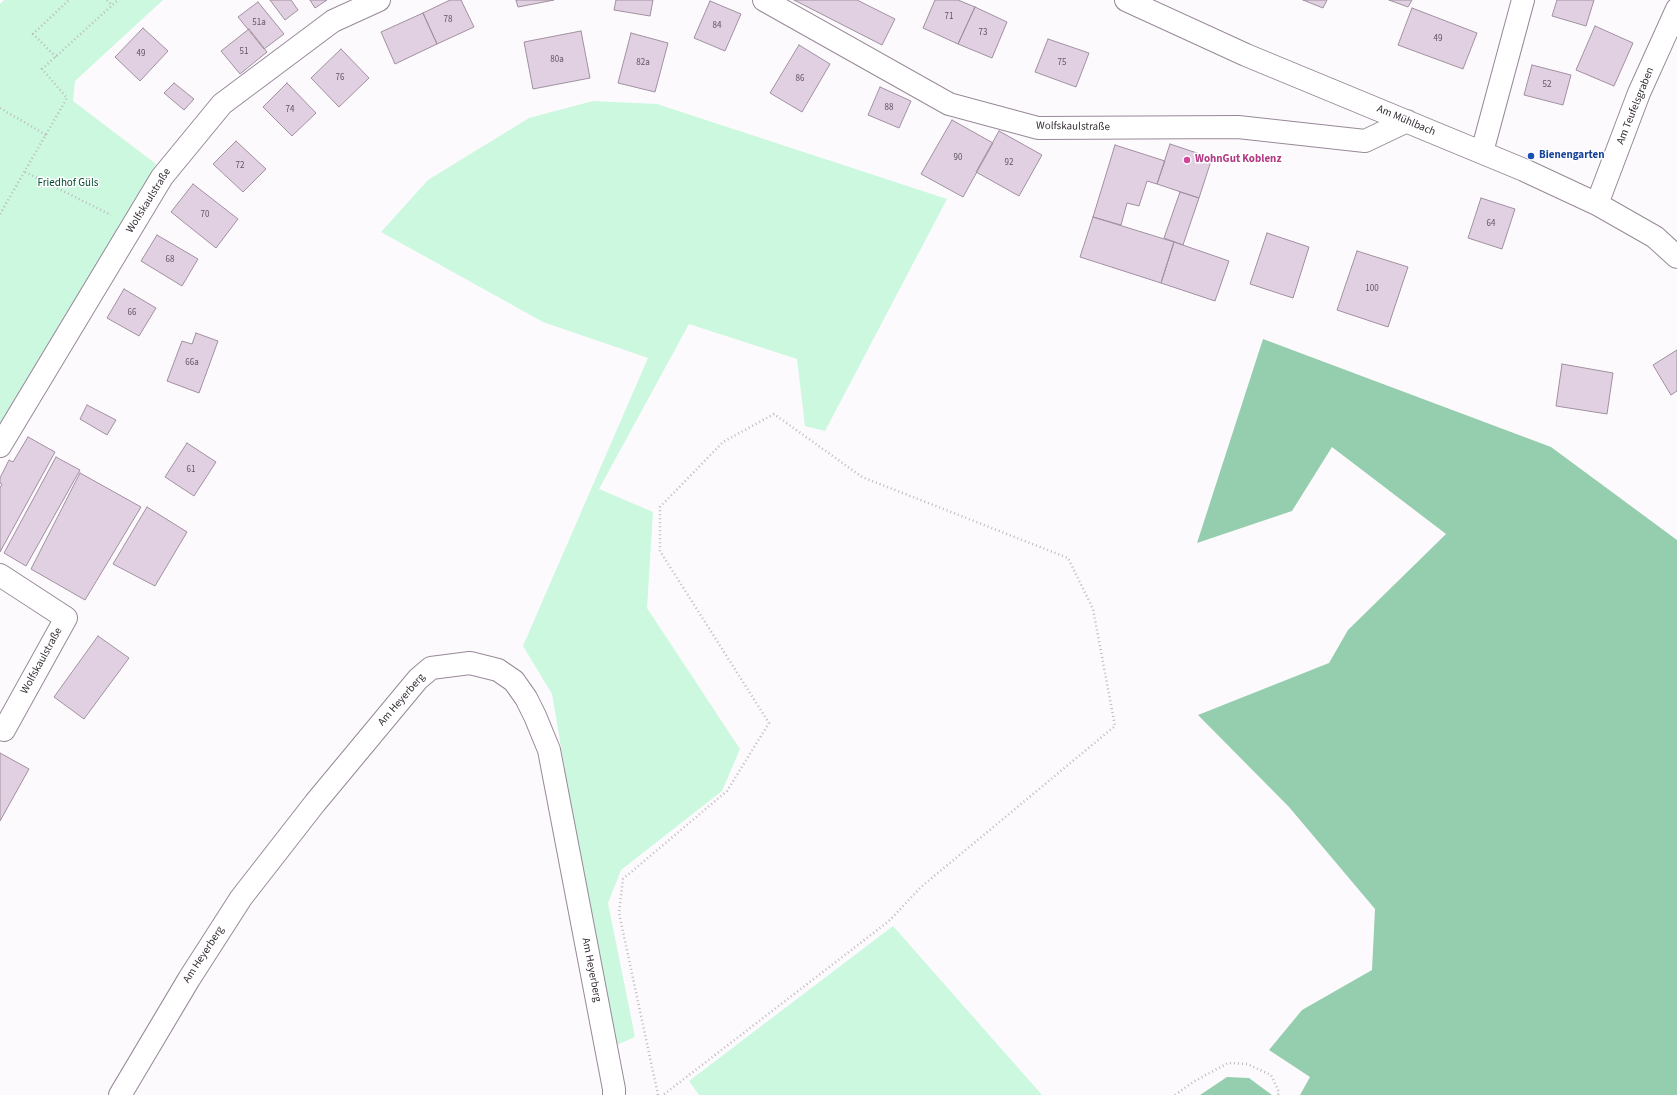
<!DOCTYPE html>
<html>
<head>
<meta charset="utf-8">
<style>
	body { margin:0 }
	canvas { display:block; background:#fdfafd }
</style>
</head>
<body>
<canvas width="1677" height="1095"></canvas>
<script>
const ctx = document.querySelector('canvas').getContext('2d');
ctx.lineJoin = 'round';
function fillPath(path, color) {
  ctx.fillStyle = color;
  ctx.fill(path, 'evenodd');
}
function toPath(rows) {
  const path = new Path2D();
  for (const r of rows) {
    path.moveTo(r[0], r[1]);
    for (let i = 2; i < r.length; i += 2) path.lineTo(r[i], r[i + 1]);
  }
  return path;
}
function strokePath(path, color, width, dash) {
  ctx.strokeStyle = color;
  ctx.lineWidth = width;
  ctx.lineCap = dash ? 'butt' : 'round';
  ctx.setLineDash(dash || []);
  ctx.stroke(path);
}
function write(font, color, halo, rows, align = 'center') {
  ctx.font = font + ' "Source Sans 3",sans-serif';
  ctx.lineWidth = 3;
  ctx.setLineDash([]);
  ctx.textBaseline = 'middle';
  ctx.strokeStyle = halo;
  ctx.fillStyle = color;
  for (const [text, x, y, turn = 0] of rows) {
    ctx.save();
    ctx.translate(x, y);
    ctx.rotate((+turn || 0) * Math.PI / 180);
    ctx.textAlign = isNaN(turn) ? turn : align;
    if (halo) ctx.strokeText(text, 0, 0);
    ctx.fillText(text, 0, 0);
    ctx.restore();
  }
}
fillPath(toPath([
	[4,0,163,0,75,81,73,101,156,164,0,451,0,4],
	[593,101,657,104,947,199,825,431,805,426,797,359,689,324,599,489,653,512,647,608,740,749,722,791,621,870,608,903,635,1037,612,1047,552,694,523,646,648,358,543,322,381,232,428,180,529,118],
	[893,926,1042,1095,699,1095,689,1081]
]), '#cbf8df');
fillPath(toPath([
	[1263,339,1551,447,1677,540,1677,1095,1300,1095,1310,1077,1269,1050,1302,1010,1372,970,1375,909,1289,807,1198,715,1329,663,1348,630,1446,534,1332,447,1292,511,1197,543],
	[1227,1077,1249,1078,1272,1095,1200,1095]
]), '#95cdaf');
const building = toPath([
	[270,0,291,0,298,10,285,20,270,0],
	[310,0,327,0,315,8,310,0],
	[450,0,461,0,474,27,437,44,423,13,450,0],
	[516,0,554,0,518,7,516,0],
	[616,0,653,0,650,16,614,10,616,0],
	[794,0,857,0,895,19,882,45,794,0],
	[935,0,958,0,975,7,958,44,923,28,935,0],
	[1303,0,1327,0,1323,8,1303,0],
	[1389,0,1412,0,1408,7,1389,0],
	[1557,0,1594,0,1586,26,1552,16,1557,0],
	[710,1,741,14,725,51,694,38,710,1],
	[258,2,284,34,264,49,238,17,258,2],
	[975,7,1007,22,992,58,958,44,975,7],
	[1412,8,1477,33,1463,69,1398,45,1412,8],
	[423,13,437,44,395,64,381,32,423,13],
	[1595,26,1633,43,1614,86,1576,70,1595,26],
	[143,28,168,51,140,81,115,57,143,28],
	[249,29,267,52,240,74,221,51,249,29],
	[581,31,590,78,533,89,524,42,581,31],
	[631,33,668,43,655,92,618,83,631,33],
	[1048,39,1089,53,1076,87,1035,72,1048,39],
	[799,45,830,64,802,112,770,93,799,45],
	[341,49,369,78,339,107,311,78,341,49],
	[1532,65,1571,75,1563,105,1524,95,1532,65],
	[174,83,194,99,184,110,164,93,174,83],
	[287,83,316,113,292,136,263,107,287,83],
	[880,87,911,101,899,128,868,115,880,87],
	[952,120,993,143,963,197,921,174,952,120],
	[999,131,1042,155,1019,196,976,172,999,131],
	[236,141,266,169,243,192,213,164,236,141],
	[1170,144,1212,158,1199,198,1157,184,1170,144],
	[1115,145,1165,161,1157,184,1147,181,1139,206,1127,203,1121,225,1093,217,1115,145],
	[193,184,238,219,216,248,171,212,193,184],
	[1180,192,1199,198,1183,245,1164,238,1180,192],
	[1481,198,1515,209,1502,249,1468,238,1481,198],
	[1093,217,1174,242,1161,283,1080,257,1093,217],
	[1267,233,1309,247,1293,298,1250,284,1267,233],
	[157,235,198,259,182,286,141,261,157,235],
	[1174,242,1229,261,1215,301,1161,283,1174,242],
	[1357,251,1408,267,1388,327,1337,310,1357,251],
	[124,289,156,308,139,336,107,318,124,289],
	[196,333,218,341,199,393,167,381,182,341,192,344,196,333],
	[1677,350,1677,391,1671,395,1653,365,1677,350],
	[1562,364,1613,373,1607,414,1556,406,1562,364],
	[87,405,116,420,107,435,80,419,87,405],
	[28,437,55,452,0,552,0,488,2,484,0,483,0,478,9,460,13,462,28,437],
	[187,443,216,462,194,496,165,477,187,443],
	[56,457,80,470,26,566,4,553,56,457],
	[80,473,141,507,85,600,31,569,80,473],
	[147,507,187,532,155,586,113,564,147,507],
	[98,636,129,658,84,719,54,697,98,636],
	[0,753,29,769,0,821,0,753]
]);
fillPath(building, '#e1d0e1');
strokePath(building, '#a090a0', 1);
const minor = toPath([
	[764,0,949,104,1038,128,1238,127,1365,141,1407,121],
	[1126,0,1246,55,1524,170,1597,204,1655,237,1677,257],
	[1482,152,1523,0],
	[1597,204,1639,93,1677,9],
	[0,446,162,177,222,104,333,21,379,0],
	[0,575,66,618,4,730],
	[120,1095,189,979,241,898,315,803,418,679,431,668,470,663,498,670,514,681,526,698,535,716,549,750,614,1089,614,1095]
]);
strokePath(minor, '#988999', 24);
strokePath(toPath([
	[107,0,112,5],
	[56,57,33,34,69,0],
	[0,108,46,135],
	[25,172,111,215],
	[0,214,67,98,42,69,118,0],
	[658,1095,619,913,623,879,727,791,769,723,660,551,660,507,723,442,774,414,862,477,1068,558,1093,609,1115,726,921,887,889,921,663,1095],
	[1175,1095,1193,1082,1228,1063,1247,1064,1271,1075,1279,1092,1278,1095]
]), '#bdb9bd', 2.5, [1, 3]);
strokePath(minor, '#fff', 22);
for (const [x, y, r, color] of [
	[1531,156,4,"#1a4fb4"],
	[1187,160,4,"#d1479c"]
]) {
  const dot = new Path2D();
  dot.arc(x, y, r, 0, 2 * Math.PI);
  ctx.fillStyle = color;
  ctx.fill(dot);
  strokePath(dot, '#fff', 1.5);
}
write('9px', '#605660', null, [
	["71",949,17],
	["78",448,20],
	["51a",259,23],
	["84",717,26],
	["73",983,33],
	["49",1438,39],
	["51",244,52],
	["49",141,54],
	["80a",557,60],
	["82a",643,63],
	["75",1062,63],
	["76",340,78],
	["86",800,79],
	["52",1547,85],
	["88",889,108],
	["74",290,110],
	["90",958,158],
	["92",1009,163],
	["72",240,166],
	["70",205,215],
	["64",1491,224],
	["68",170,260],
	["100",1372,289],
	["66",132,313],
	["66a",192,363],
	["61",191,470]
]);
write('11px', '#352e35', '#fff', [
	["Am Teufelsgraben",1636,106,-68],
	["Am Mühlbach",1406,121,23],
	["Wolfskaulstraße",1073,127,1],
	["Wolfskaulstraße",149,201,-58],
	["Wolfskaulstraße",42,661,-61],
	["Am Heyerberg",402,700,-49],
	["Am Heyerberg",204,955,-57],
	["Am Heyerberg",591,970,79]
]);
write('bold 11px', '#164399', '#fff', [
	["Bienengarten",1539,156]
], 'left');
write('bold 11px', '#b23c85', '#fff', [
	["WohnGut Koblenz",1195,160]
], 'left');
write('11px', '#004a2e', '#fff', [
	["Friedhof Güls",68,184]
]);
</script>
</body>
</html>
